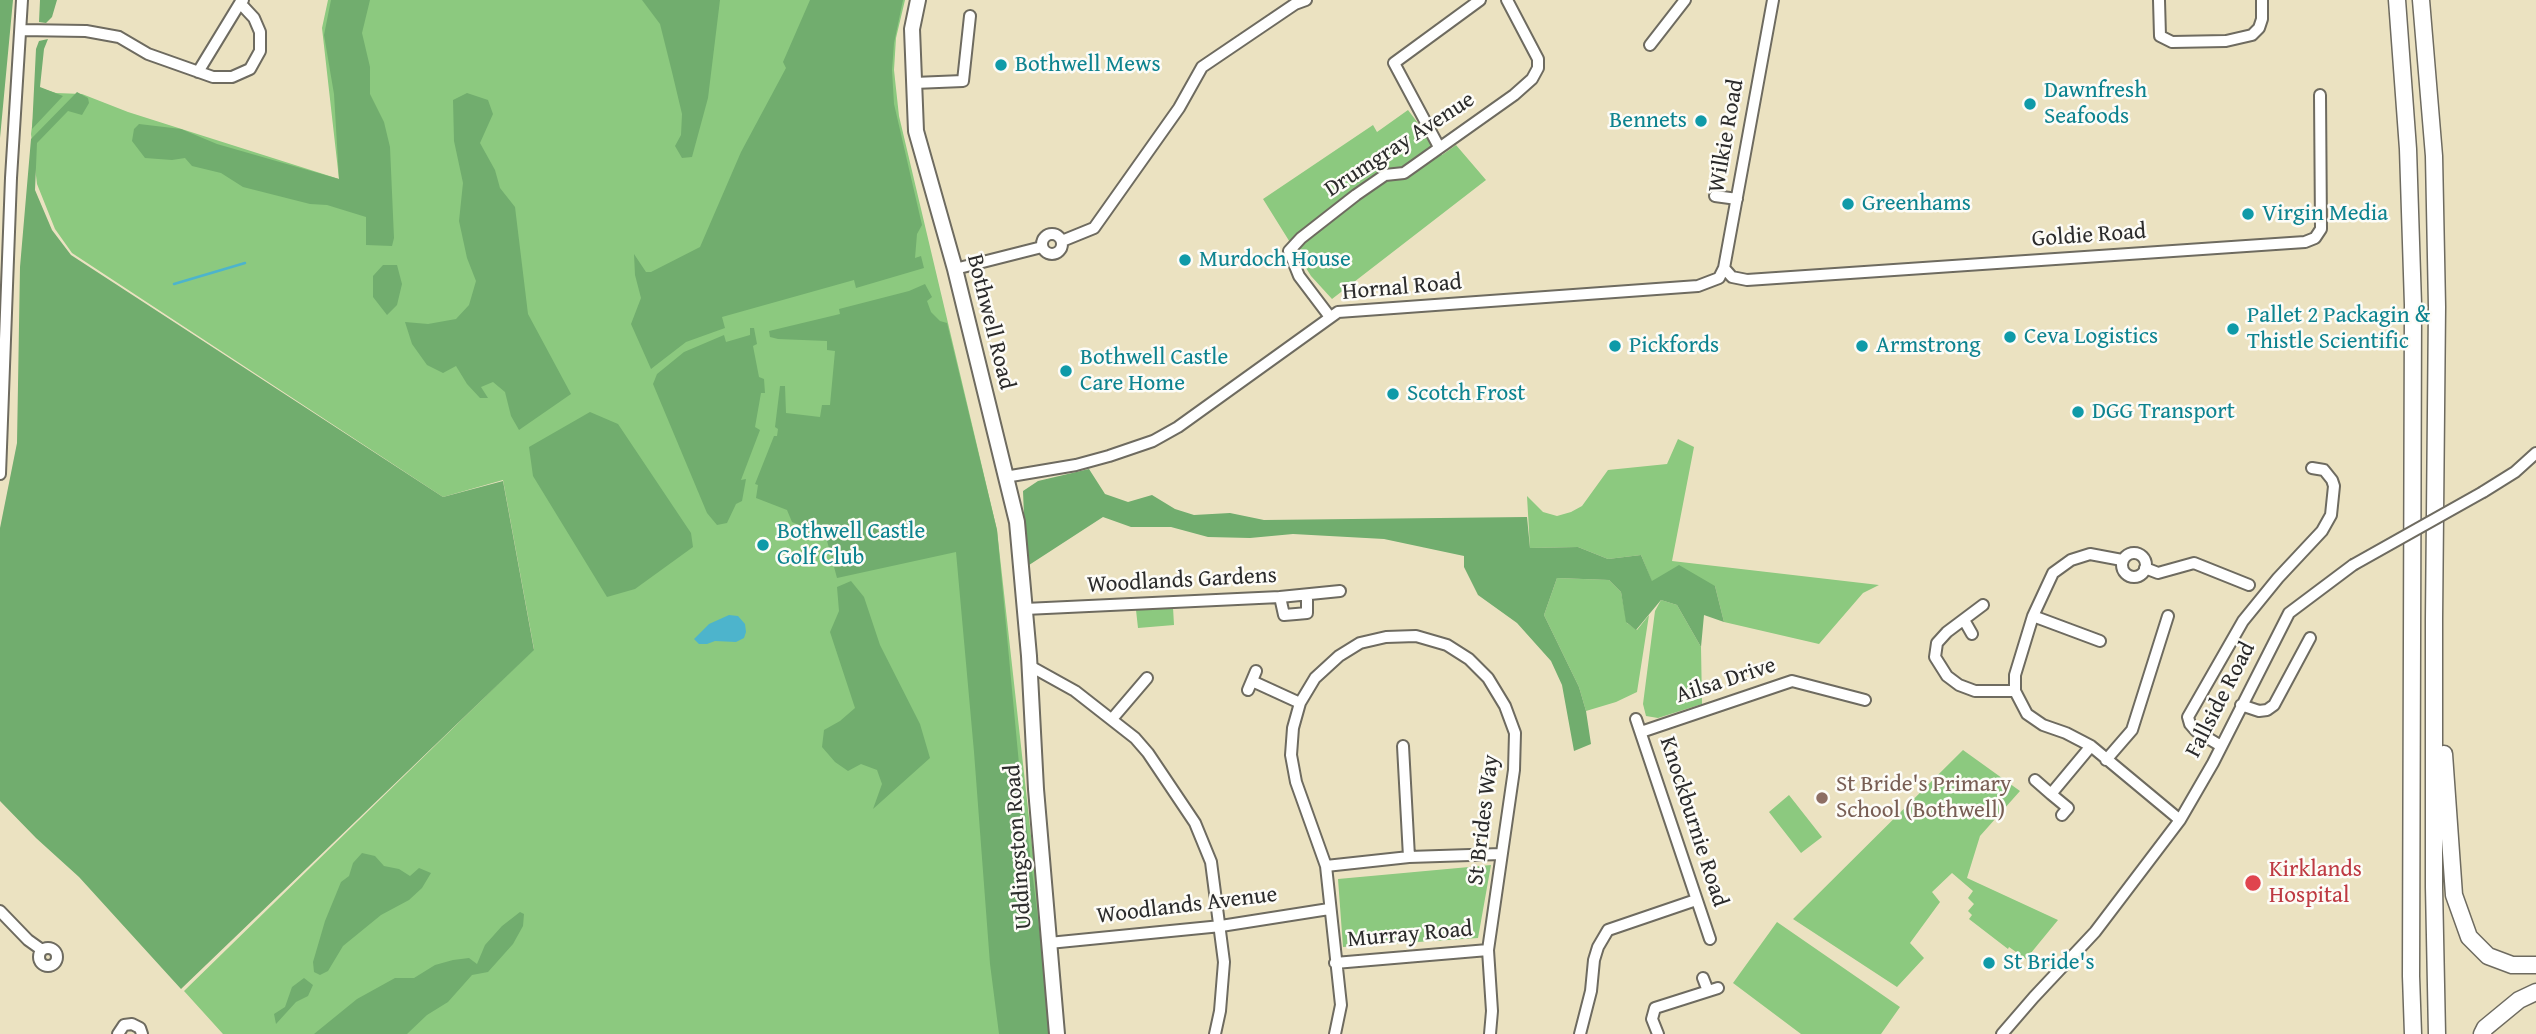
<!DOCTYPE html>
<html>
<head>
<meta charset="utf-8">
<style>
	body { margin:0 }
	canvas { display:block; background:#ebe2c1 }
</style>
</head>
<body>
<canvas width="2536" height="1034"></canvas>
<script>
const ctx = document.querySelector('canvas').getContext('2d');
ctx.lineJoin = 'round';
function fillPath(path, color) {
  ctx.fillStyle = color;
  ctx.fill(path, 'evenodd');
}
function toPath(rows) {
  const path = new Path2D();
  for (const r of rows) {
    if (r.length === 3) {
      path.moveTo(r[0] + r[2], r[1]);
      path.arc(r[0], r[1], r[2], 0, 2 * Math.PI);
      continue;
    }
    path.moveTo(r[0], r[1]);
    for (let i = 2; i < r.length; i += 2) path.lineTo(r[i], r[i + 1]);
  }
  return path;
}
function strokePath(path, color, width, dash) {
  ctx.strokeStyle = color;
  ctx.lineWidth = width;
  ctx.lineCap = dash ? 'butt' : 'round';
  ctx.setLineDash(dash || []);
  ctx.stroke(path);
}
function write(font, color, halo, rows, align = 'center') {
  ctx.font = font + ' "Gentium Book Plus",serif';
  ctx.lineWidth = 5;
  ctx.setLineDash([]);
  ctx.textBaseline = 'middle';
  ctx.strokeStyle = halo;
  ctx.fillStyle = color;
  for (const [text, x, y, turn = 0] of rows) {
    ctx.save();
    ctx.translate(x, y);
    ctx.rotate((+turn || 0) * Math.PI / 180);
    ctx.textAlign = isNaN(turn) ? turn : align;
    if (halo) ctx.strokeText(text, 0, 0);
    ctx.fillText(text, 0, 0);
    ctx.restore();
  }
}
fillPath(toPath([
	[328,0,905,0,896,38,894,70,899,116,997,530,1053,1034,223,1034,184,991,534,649,503,480,443,497,72,253,55,229,37,184,31,134,37,87,56,93,82,94,128,112,339,179,322,28],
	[1408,110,1442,155,1456,145,1486,180,1332,299,1311,276,1263,199,1373,125,1377,132],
	[1678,439,1694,447,1672,561,1879,585,1863,593,1819,644,1724,622,1715,586,1652,582,1641,555,1608,559,1578,547,1530,548,1527,496,1543,512,1557,516,1571,512,1582,506,1608,470,1667,464],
	[1557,578,1609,580,1621,592,1627,623,1637,630,1649,615,1637,692,1616,702,1586,711,1579,687,1544,615],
	[1661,600,1677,605,1701,647,1702,704,1658,718,1646,716,1643,704,1655,611],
	[1173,607,1174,625,1138,628,1136,610],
	[1963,750,2020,791,1980,836,1967,878,2058,920,2026,959,2009,947,2008,949,1969,919,1972,915,1968,911,1974,904,1968,898,1973,891,1952,873,1932,892,1940,902,1910,943,1924,958,1897,987,1793,919],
	[1789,795,1822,837,1801,853,1769,812],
	[1491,865,1478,938,1343,947,1338,879],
	[1777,922,1900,1007,1881,1034,1801,1034,1733,983]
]), '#8cc97f');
fillPath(toPath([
	[0,0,13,0,0,138],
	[40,0,57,0,52,17,46,23,39,22],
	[331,0,370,0,362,33,370,67,370,94,384,122,390,147,394,238,392,246,366,245,366,217,327,205,310,204,243,187,221,173,192,166,185,158,172,160,145,158,132,141,134,129,139,124,181,129,217,144,339,179,334,94,324,35],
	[642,0,720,0,708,98,692,157,682,158,675,146,681,135,682,114,672,72,660,24],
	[810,0,903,0,894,43,892,70,894,104,922,225,917,234,915,258,921,256,924,268,856,288,854,280,722,317,725,328,686,342,651,369,631,324,641,298,635,275,634,254,646,272,651,272,700,247,741,152,786,68,783,62],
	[48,39,44,49,40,87,63,96,32,129,36,49,39,41],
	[77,92,88,98,89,103,82,115,68,111,37,143,35,190,52,230,71,255,443,497,503,481,534,650,181,989,79,877,36,838,0,801,0,528,17,443,20,267,31,139],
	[467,93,488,100,493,114,480,143,495,170,500,188,515,207,528,314,571,394,519,430,511,416,505,392,493,382,481,387,488,398,480,398,467,384,456,366,443,373,427,365,412,344,405,322,428,324,456,319,469,305,476,281,467,258,459,221,463,183,454,141,453,100],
	[383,265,397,265,402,284,397,305,387,315,373,297,373,276],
	[925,284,932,297,927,301,931,312,940,321,947,323,997,530,1019,764,1052,1034,999,1034,990,964,974,752,956,552,837,578,823,526,807,523,801,526,792,522,787,510,756,498,758,485,755,484,774,436,777,436,778,429,775,427,780,386,785,386,786,413,820,417,822,405,830,405,835,351,827,350,827,341,778,339,770,337,769,331,840,314,839,309,909,291],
	[750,328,754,328,757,344,753,346,759,377,764,379,765,393,761,393,755,427,760,430,741,480,746,479,742,501,736,504,727,523,717,525,707,513,653,384,657,374,684,352,724,335,726,342,750,335],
	[590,412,618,424,691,533,693,547,635,589,607,597,533,476,529,447],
	[1089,469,1105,494,1128,502,1152,495,1175,509,1194,515,1230,513,1264,520,1527,517,1530,548,1578,547,1608,559,1641,555,1652,581,1679,565,1715,586,1724,622,1704,615,1701,647,1677,605,1661,600,1636,630,1626,622,1621,592,1609,580,1557,578,1544,615,1579,687,1586,711,1591,744,1574,751,1562,685,1551,661,1517,623,1478,595,1464,567,1464,556,1384,539,1293,534,1250,538,1208,537,1171,527,1131,527,1103,517,1026,567,1023,491,1038,481],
	[851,581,864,597,880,645,920,724,930,758,873,809,882,784,877,770,861,764,848,771,835,762,822,747,824,730,840,721,855,708,830,632,839,611,837,587],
	[362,853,375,856,384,866,399,869,410,876,419,868,431,873,422,888,409,900,381,915,343,946,328,971,320,975,314,972,313,962,325,921,341,882,349,876,353,863],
	[520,912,524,914,523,926,513,944,488,972,472,975,448,1002,427,1015,407,1034,314,1034,357,999,395,978,414,978,435,965,453,960,469,958,477,964,485,945,502,926],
	[304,978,313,985,308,996,296,1002,276,1024,274,1014,285,1007,292,987]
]), '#71ad6e');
fillPath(toPath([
	[729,615,738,616,745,624,746,632,744,638,736,642,715,641,707,644,699,644,694,639,709,624]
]), '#4db4cc');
strokePath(toPath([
	[174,284,245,263]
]), '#4db4cc', 2.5);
const minor = toPath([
	[2159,0,2160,36,2172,42,2226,41,2252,35,2259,28,2262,19,2262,0],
	[21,30,86,31,119,37,148,54,213,77,232,77,250,69,260,51,260,32,254,18,240,3,243,0],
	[1650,45,1685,0],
	[198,72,240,3],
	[914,83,963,81,970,16],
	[1439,147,1394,63,1480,0],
	[1715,196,1737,199],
	[1052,244,10],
	[1062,241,1094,228,1179,108,1202,67,1295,4,1306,0],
	[1724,268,1732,277,1747,280,2305,242,2315,238,2321,229,2320,95],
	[955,269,1042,247],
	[1330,317,1299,276,1289,251,1301,238,1356,195,1385,175,1404,173,1514,95,1532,79,1538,68,1538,59,1507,0],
	[0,474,11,178,22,0],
	[1005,477,1076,465,1109,456,1153,441,1178,427,1338,312,1698,286,1719,278,1724,268,1773,0],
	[2483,492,2515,472,2536,453],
	[2134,565,12],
	[2122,560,2090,554,2071,560,2053,573,2033,616,2015,675,2015,691,2027,714,2043,725,2066,733,2091,746,2180,820],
	[2145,568,2158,573,2194,563,2249,585],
	[1280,597,1284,615,1296,614,1307,613,1307,595],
	[1983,605,1947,632,1937,643,1935,657,1947,676,1959,685,1975,691,2015,691],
	[1025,609,1280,597,1340,591],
	[2033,616,2100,641],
	[1964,620,1972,634],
	[1030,666,1075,691,1135,738,1148,753,1195,823,1211,862,1224,962,1220,1011,1215,1034],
	[1252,681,1300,703],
	[1248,690,1256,671],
	[2241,705,2259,711,2267,710,2274,705,2310,638],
	[1112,719,1147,678],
	[1636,719,1710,939],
	[1641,732,1792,681,1865,700],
	[1403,746,1409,857],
	[2221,746,2196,731,2190,724,2188,717,2243,621,2278,578,2322,531,2331,515,2334,486,2332,480,2324,470,2312,468],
	[2106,760,2132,730,2168,616],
	[2035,780,2051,794],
	[2062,815,2068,808,2051,794,2091,746],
	[1326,866,1409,857,1501,854],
	[0,911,28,940,42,950],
	[1049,943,1221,926,1329,909],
	[48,957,9],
	[1335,963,1488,950],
	[1703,978,1708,991],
	[118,1034,124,1025,132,1024,140,1028,142,1034],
	[1335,1034,1341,1005,1326,866,1296,782,1291,755,1293,728,1300,703,1315,678,1339,656,1360,643,1386,637,1416,636,1447,645,1469,659,1488,678,1505,706,1515,733,1514,770,1488,950,1492,1011,1490,1034],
	[1580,1034,1591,991,1594,960,1598,947,1608,930,1696,900],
	[1658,1034,1652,1019,1655,1008,1718,988],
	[2002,1034,2034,997,2095,932,2180,820,2213,763,2289,613,2353,565]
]);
const major = toPath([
	[918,0,912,29,916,131,955,269,1017,522,1029,656,1036,789,1057,1034]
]);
const highway = toPath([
	[2397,0,2408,149,2413,305,2411,976,2413,1034],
	[2421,0,2434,156,2437,307,2434,619,2434,887,2437,1034],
	[2444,754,2454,895,2469,937,2488,956,2512,965,2536,965],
	[2482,1034,2485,1028,2519,1000,2536,992]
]);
strokePath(minor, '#6e6b60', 14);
strokePath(major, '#6e6b60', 18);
strokePath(highway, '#6e6b60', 19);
strokePath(minor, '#fff', 10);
strokePath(major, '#fff', 14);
strokePath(highway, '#fff', 16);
const minorBridge = toPath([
	[2353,565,2483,492]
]);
strokePath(minorBridge, '#6e6b60', 14, []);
strokePath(minorBridge, '#fff', 10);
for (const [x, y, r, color] of [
	[1001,65,7,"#0f9aa8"],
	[2030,104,7,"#0f9aa8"],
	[1701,121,7,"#0f9aa8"],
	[1848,204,7,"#0f9aa8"],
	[2248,214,7,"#0f9aa8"],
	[1185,260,7,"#0f9aa8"],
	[2233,329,7,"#0f9aa8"],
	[2010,337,7,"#0f9aa8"],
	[1615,346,7,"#0f9aa8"],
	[1862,346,7,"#0f9aa8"],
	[1066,371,7,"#0f9aa8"],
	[1393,394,7,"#0f9aa8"],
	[2078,412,7,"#0f9aa8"],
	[763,545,7,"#0f9aa8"],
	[1822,798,7,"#8d6e63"],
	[2253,883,9,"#e0444e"],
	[1989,963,7,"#0f9aa8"]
]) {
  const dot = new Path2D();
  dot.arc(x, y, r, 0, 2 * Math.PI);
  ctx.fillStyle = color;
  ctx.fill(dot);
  strokePath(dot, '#fdfcf7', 2.5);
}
write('23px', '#0d838f', '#fdfcf7', [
	["Bothwell Mews",1015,65],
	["Dawnfresh",2044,91],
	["Seafoods",2044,117],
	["Bennets",1687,121,"right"],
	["Greenhams",1862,204],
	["Virgin Media",2262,214],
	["Murdoch House",1199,260],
	["Pallet 2 Packagin &",2247,316],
	["Thistle Scientific",2247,342],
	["Ceva Logistics",2024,337],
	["Pickfords",1629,346],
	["Armstrong",1876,346],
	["Bothwell Castle",1080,358],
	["Care Home",1080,384],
	["Scotch Frost",1407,394],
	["DGG Transport",2092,412],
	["Bothwell Castle",777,532],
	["Golf Club",777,558],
	["St Bride's",2003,963]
], 'left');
write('23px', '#2b2b2b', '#fdfcf7', [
	["Wilkie Road",1727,136,-80],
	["Drumgray Avenue",1400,145,-33],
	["Goldie Road",2089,236,-4],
	["Hornal Road",1402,288,-5],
	["Bothwell Road",990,322,76],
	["Woodlands Gardens",1182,581,-3],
	["Ailsa Drive",1726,681,-18],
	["Fallside Road",2221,700,-63],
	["St Brides Way",1484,820,-83],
	["Knockburnie Road",1693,822,72],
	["Uddingston Road",1019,847,-94],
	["Woodlands Avenue",1187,906,-7],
	["Murray Road",1410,935,-5]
]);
write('23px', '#785e54', '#fdfcf7', [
	["St Bride's Primary",1836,785],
	["School (Bothwell)",1836,811]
], 'left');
write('23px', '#be3a42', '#fdfcf7', [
	["Kirklands",2269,870],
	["Hospital",2269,896]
], 'left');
</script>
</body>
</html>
